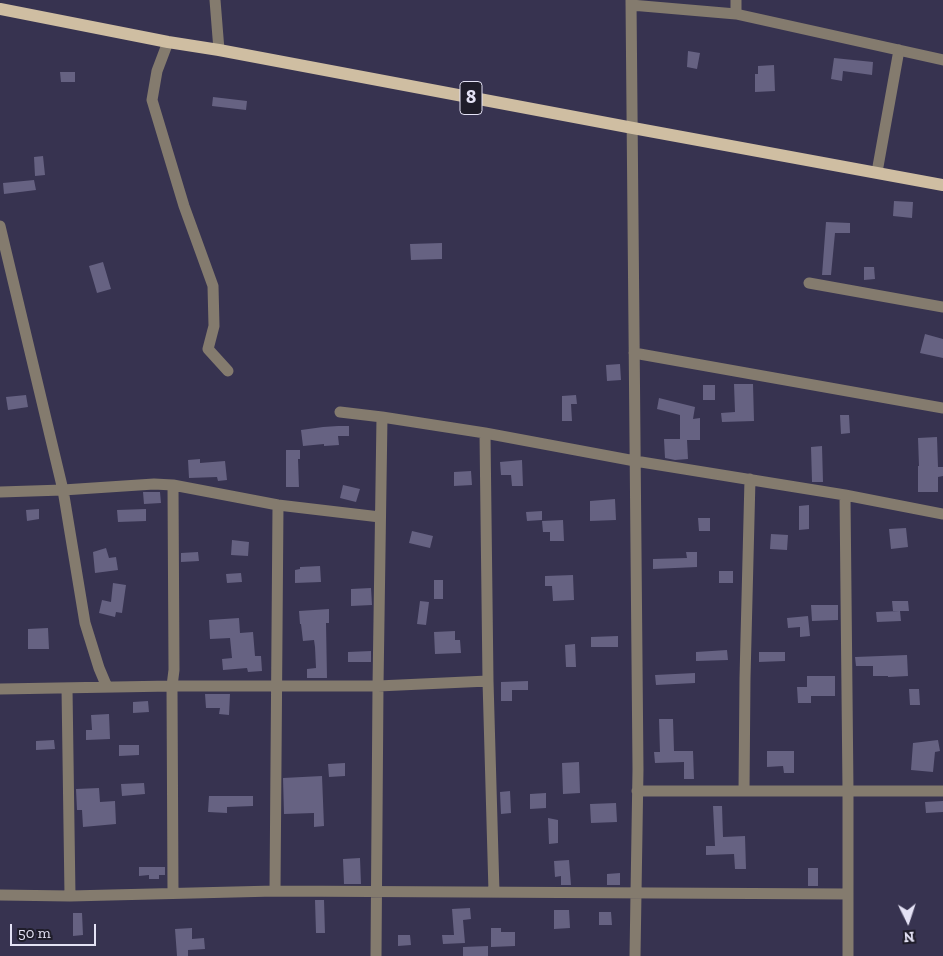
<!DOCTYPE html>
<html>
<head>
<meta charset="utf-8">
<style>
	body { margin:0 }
	#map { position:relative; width:943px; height:956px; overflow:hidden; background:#373350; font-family:"Zilla Slab",serif }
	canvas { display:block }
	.north { position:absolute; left:883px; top:896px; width:50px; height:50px; -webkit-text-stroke:4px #1f1d2a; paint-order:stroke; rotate:176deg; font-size:14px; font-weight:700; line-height:20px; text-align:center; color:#e4e2f5 }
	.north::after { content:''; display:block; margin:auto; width:18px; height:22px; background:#e4e2f5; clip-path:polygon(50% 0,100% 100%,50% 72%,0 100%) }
	.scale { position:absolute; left:10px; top:924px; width:86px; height:22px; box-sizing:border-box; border:2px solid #e4e2f5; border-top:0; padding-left:6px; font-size:15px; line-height:18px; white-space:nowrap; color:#e4e2f5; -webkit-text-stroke:4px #1f1d2a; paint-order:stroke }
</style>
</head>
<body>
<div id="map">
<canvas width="943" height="956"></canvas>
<div class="north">N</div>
<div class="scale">50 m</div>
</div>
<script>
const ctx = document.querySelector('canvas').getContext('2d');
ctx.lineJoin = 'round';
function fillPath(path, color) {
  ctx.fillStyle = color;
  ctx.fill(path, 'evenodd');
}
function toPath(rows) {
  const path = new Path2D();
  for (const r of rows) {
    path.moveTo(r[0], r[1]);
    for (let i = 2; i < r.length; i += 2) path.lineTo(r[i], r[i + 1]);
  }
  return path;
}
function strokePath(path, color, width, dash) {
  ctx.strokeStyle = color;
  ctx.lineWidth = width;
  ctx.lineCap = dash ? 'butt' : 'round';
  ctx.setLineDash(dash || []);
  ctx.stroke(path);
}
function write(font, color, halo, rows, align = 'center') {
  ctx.font = font + ' "Zilla Slab",serif';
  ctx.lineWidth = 4;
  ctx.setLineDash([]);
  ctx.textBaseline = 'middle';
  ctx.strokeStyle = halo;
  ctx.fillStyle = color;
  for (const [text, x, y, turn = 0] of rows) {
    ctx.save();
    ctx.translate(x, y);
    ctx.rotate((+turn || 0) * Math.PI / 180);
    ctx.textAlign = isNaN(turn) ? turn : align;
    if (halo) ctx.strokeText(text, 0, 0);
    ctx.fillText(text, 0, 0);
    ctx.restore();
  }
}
fillPath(toPath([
	[688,51,700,53,697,69,687,67],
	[834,58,873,62,872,75,843,71,842,81,831,79],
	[774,65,775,91,755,92,755,74,758,74,758,66],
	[60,72,75,72,75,82,61,82],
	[213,97,247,101,246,110,212,106],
	[43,156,45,175,35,176,34,157],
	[34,180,36,190,4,194,3,183],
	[894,201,913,202,912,218,893,216],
	[826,222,850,223,850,233,835,233,831,275,822,275],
	[442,243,442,259,411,260,410,244],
	[103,262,111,289,97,293,89,266],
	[864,267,874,267,875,279,864,280],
	[925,334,943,339,943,358,920,353],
	[620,364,621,380,607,381,606,365],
	[734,384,753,384,754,421,722,422,721,413,735,412],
	[703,385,715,385,715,400,703,400],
	[26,395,28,407,8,410,6,397],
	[576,395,577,404,571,404,572,421,562,421,562,396],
	[659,398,695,407,693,419,700,418,700,440,687,440,688,459,675,460,665,458,664,439,680,439,680,415,657,409],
	[840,415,849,415,850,433,841,434],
	[338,426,349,426,349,436,338,436,339,445,324,446,324,444,303,446,301,430,323,427],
	[937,437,938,467,943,467,943,476,938,477,938,492,918,492,918,466,919,466,918,438],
	[822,446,823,482,812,482,811,447],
	[286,450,300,450,300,459,298,459,299,487,286,487],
	[200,459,200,463,225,461,227,480,218,481,217,477,189,478,188,460],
	[522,460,523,486,512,486,511,475,501,475,500,462],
	[471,471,472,485,454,486,454,472],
	[343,485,360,489,356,502,340,498],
	[143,492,160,492,161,503,144,504],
	[615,499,616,520,590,521,590,501],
	[809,505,809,529,799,530,799,506],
	[39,509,39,519,27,521,26,510],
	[146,509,146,521,118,522,117,510],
	[542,511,542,520,527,521,526,512],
	[698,518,710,518,710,531,699,531],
	[563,520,564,541,550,541,550,532,543,532,542,521],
	[906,528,908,547,891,549,889,529],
	[412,531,433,536,430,548,409,543],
	[771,534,788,535,787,550,770,549],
	[232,540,249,542,248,556,231,555],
	[106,548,109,558,116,557,118,570,95,573,93,552],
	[198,552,199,561,181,562,181,553],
	[686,552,697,552,697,567,653,569,653,559,687,558],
	[320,566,321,582,295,583,295,570,300,569,300,567],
	[719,571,733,571,733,583,719,583],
	[241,573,242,582,227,583,226,574],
	[573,575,574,600,553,601,552,586,545,586,545,576],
	[434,580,443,580,443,599,434,599],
	[113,583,126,585,122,613,116,612,115,617,99,613,102,600,111,602],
	[371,588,372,605,351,606,351,589],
	[420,601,429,602,426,625,417,624],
	[892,601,908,601,909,611,893,611],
	[811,605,838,605,838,620,812,621],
	[329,609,329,623,326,623,327,678,307,678,307,669,316,668,315,647,314,640,303,641,301,624,300,624,299,611],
	[900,611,901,621,877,622,876,612],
	[808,616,810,636,800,637,800,627,788,628,787,618],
	[239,618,240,633,253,632,255,656,261,656,262,671,248,672,247,668,223,670,222,659,232,658,230,638,210,639,209,620],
	[48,628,49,649,28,649,28,629],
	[455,631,455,640,460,640,461,653,435,654,434,632],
	[618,636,618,647,591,647,591,637],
	[575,644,576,667,566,667,565,645],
	[727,650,728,660,696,661,696,652],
	[371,651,371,662,348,662,348,652],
	[759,652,785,652,785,661,759,662],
	[907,655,908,676,888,677,888,676,873,676,873,666,856,666,855,657],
	[695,673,695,683,656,685,655,675],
	[807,676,835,676,835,696,811,696,811,703,798,703,797,687,807,687],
	[528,681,528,690,512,690,512,701,501,701,501,682],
	[909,689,919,689,920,705,910,705],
	[205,694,230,694,229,715,219,714,220,708,206,708],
	[148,701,149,712,133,713,133,702],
	[109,714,110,739,86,740,86,730,92,730,91,715],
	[659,719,673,719,674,751,693,751,694,779,684,779,684,762,655,763,654,752,660,752],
	[54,740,55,749,36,750,36,741],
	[938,740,940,751,935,752,933,772,911,770,913,743],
	[119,745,139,745,139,755,119,756],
	[767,751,794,751,794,773,784,773,783,766,767,767],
	[579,762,580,793,563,794,562,763],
	[345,763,345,776,329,777,328,764],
	[322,776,324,826,314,827,314,813,284,814,283,778],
	[144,783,145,794,122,796,121,784],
	[99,788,100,802,115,801,116,824,83,827,82,810,77,810,76,789],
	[510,791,511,813,501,814,500,792],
	[546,793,546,808,530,809,530,794],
	[209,796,253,796,253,806,227,807,227,813,208,812],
	[943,801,943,812,926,813,925,802],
	[616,803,617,822,591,823,590,804],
	[713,806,722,806,723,837,745,836,746,869,735,869,734,854,706,855,706,846,715,846],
	[548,818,558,820,558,843,549,844],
	[360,858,361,884,344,884,343,859],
	[569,860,571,885,561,885,561,876,555,877,554,861],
	[139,867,165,867,165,875,159,875,159,879,149,879,149,875,139,876],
	[808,868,818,868,818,886,808,886],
	[620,873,620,885,607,885,607,874],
	[315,900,324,900,325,933,316,933],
	[470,908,471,919,463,920,465,943,443,944,442,935,454,935,452,909],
	[554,910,569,910,570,928,554,929],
	[599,912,611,912,612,925,599,925],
	[73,913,82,913,83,935,73,936],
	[192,928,192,939,204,938,205,949,188,950,188,956,177,956,175,929],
	[491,928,501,928,501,932,515,932,515,946,491,947],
	[398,935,410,935,411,945,398,946],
	[488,946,488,956,463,956,463,947]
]), '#666282');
strokePath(toPath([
	[215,0,219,50],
	[631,0,638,769,635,956],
	[736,0,736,14],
	[631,5,736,14,943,60],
	[168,42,157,71,152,100,184,206,213,286,214,326,208,349,228,371],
	[877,172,899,50],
	[0,226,63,490,85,623,99,668,107,687],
	[809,283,943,307],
	[634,353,943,408],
	[340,412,382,417,485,433,635,461,845,495,943,514],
	[485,433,488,681,494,892],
	[173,485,174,670,172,686,173,893],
	[0,492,63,490,154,484,173,485,278,505,380,517],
	[845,495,848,791,848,956],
	[67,688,70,896],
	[0,689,172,686,378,686,488,681],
	[637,791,943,791],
	[744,791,745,678,750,479],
	[275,891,278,505],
	[0,895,70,896,275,891,847,894],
	[376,956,378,686,382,417]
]), '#847b6e', 11);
strokePath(toPath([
	[0,9,168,42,219,50,633,128,943,185]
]), '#cfbea2', 12);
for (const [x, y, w] of [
	[471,98,22]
]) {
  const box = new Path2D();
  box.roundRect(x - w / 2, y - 16.5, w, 33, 4);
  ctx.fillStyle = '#1f1d2a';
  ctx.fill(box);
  strokePath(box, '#e4e2f5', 1);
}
write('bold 19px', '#e4e2f5', null, [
	["8",471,98]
]);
</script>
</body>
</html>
